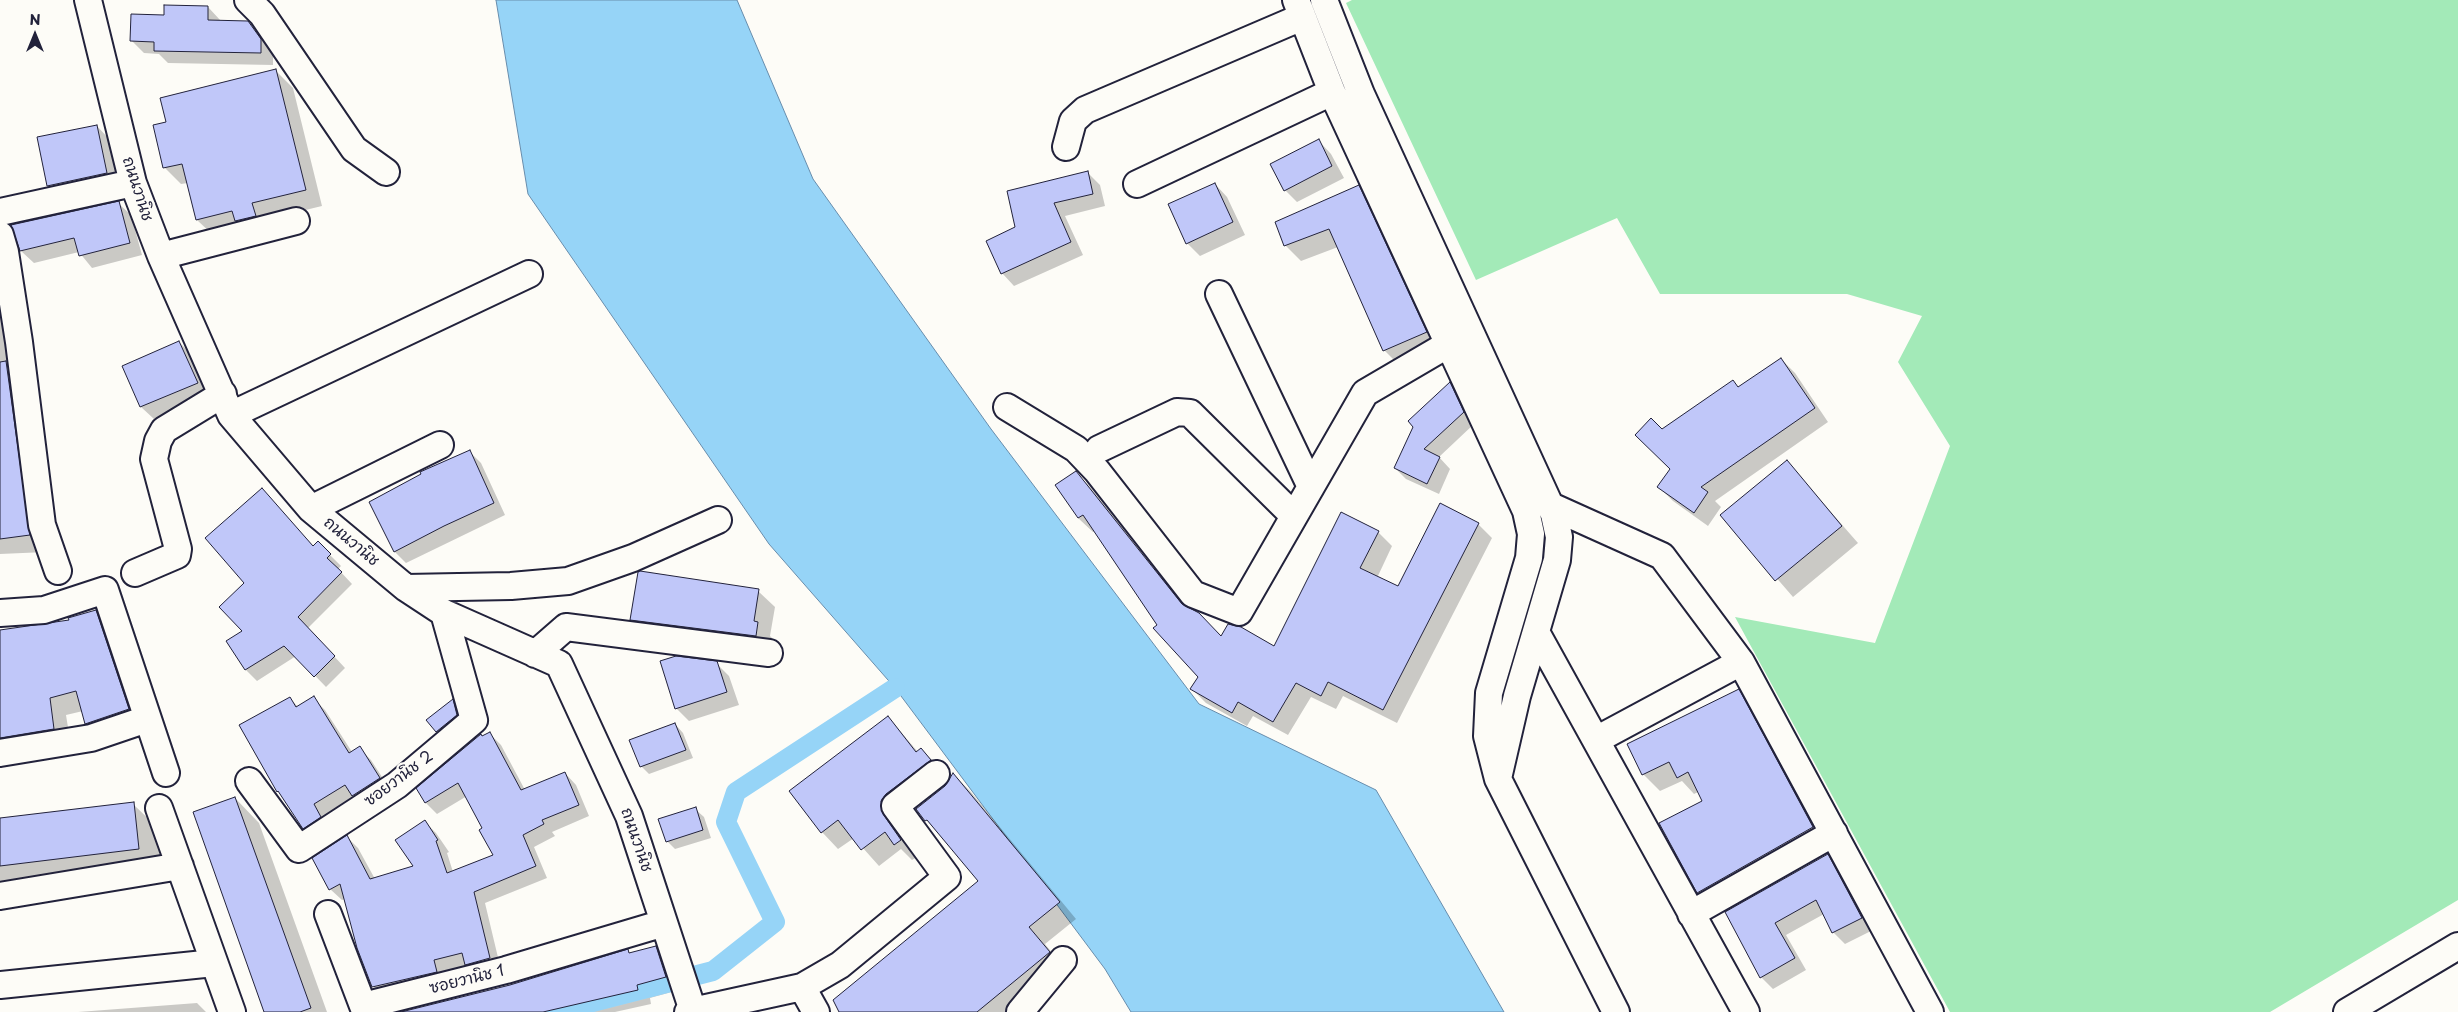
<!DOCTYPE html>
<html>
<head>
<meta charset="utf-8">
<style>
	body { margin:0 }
	#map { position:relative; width:2458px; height:1012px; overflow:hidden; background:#fdfcf7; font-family:"Playpen Sans",sans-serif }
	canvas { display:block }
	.north { position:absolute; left:10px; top:10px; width:50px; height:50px; -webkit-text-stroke:4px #fdfcf7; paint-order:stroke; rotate:0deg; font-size:14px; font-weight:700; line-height:20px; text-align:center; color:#22223b }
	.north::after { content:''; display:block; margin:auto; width:18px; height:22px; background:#22223b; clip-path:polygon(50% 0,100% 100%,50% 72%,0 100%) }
</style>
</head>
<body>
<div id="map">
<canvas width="2458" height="1012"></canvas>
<div class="north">N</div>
</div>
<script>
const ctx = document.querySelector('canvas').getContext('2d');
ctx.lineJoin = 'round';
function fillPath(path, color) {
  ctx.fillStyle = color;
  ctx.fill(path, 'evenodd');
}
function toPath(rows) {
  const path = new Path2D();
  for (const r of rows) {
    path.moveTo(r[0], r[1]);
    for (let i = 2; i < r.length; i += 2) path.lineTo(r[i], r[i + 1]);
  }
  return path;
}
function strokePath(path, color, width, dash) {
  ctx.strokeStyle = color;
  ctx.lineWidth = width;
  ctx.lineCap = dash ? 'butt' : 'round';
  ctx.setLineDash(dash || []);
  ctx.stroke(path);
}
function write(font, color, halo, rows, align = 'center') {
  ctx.font = font + ' "Playpen Sans","Playpen Sans Thai",sans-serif';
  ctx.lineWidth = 4.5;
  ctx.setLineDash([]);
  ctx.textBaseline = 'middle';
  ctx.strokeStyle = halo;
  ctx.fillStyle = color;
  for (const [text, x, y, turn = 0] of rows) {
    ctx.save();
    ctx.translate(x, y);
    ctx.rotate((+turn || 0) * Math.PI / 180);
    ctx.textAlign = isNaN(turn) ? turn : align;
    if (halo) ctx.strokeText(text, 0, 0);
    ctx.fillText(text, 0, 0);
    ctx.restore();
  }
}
fillPath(toPath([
	[1352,0,2458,0,2458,900,2270,1012,1950,1012,1735,617,1875,643,1950,446,1898,362,1922,316,1847,294,1660,294,1617,218,1476,280,1346,3]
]), '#a3eab8');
const water = toPath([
	[496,0,737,0,813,179,991,429,1199,704,1376,790,1504,1012,1131,1012,1105,969,895,688,769,544,528,194,496,0]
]);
fillPath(water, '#96d4f7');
strokePath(water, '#688dac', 1);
fillPath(toPath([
	[208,7,221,21,247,22,273,53,273,65,168,63,159,54,144,53,132,41],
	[276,71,293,88,322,206,268,219,214,236,197,220,188,183,181,184,165,168,154,126,168,123],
	[97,126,109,139,119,186,61,198,48,186,39,138],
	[1319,141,1331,154,1344,178,1297,202,1285,190],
	[1088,173,1100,185,1105,206,1065,216,1083,255,1014,286,1002,273,1017,228],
	[1215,184,1227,197,1245,235,1200,256,1187,243],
	[1358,187,1374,203,1442,348,1400,366,1384,350,1338,247,1301,261,1285,245],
	[118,203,131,215,142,255,92,268,79,252,34,263,21,251,13,226],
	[0,298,46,552,0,554],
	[179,342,192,355,209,395,154,419,141,407,123,366],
	[1781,359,1795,373,1828,422,1715,501,1721,507,1708,526,1673,501,1659,487,1733,382,1739,388],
	[1450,384,1460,394,1474,424,1439,457,1450,469,1439,494,1406,479,1395,468],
	[470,452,481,463,505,515,406,563,395,552,371,502],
	[1787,462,1858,543,1793,597,1722,515],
	[1076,473,1090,487,1186,607,1222,638,1275,648,1378,532,1392,546,1377,578,1398,588,1478,524,1492,538,1397,723,1343,696,1336,709,1311,697,1288,735,1253,716,1247,726,1206,703,1192,689,1199,677,1158,625,1095,531,1093,532,1078,518],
	[262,490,314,547,318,543,341,566,338,569,352,584,308,628,345,668,326,687,296,656,257,681,246,670,246,583],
	[758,591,775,607,770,636,774,640,773,652,648,636,632,620],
	[96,612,113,629,145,726,103,740,86,723,83,711,66,715,71,746,0,764,0,632,71,621],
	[716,663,729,676,739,705,689,721,676,708],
	[1738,691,1755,707,1829,844,1715,909,1698,892,1660,824,1703,802,1698,792,1694,794,1682,781,1660,791,1643,774,1629,744],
	[290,698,298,707,313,698,325,710,352,752,359,748,371,760,391,791,316,840,304,828,278,791],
	[452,701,460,709,465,723,445,740,428,720],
	[888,717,918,752,921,749,938,766,902,811,917,857,912,860,901,849,879,866,854,838,838,849,822,832,790,791],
	[675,724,683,733,693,758,649,774,641,766],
	[489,733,501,745,525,790,565,773,576,785,589,816,552,832,555,836,534,847,547,878,485,903,501,970,478,976,468,966,445,971,448,983,384,998,373,986,345,899,342,900,330,889,347,837,358,848,375,879,415,866,425,822,436,833,449,852,447,853,453,872,494,855,484,828,467,796,437,814,426,803,418,789],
	[954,775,970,791,1076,919,1045,944,1066,970,1014,1012,840,1012,980,881,917,809,946,787],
	[235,798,259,823,327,1012,265,1012],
	[133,804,158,828,163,873,11,891,0,881,0,820],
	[695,809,704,817,711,838,675,849,667,841],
	[1827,855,1839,867,1873,930,1845,944,1833,932,1824,914,1786,935,1806,970,1773,989,1761,977,1744,947],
	[655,947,669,961,679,990,650,998,651,1004,615,1012,406,1012,510,986,628,951,630,954],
	[197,1003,206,1012,78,1012]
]), '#0003');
strokePath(toPath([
	[554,1012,713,971,775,922,726,822,736,792,895,688]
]), '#96d4f7', 20);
const building = toPath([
	[164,5,208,6,208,20,248,21,261,39,261,53,154,51,154,42,130,41,131,14,164,15,164,5],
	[276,69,306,190,252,203,256,216,235,221,232,211,196,220,182,164,163,168,153,125,166,122,160,98,276,69],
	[97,125,107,173,47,186,37,137,97,125],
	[1319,139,1332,166,1284,191,1270,164,1319,139],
	[1088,171,1093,194,1054,203,1071,242,1001,274,986,241,1015,227,1007,191,1088,171],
	[1215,183,1233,222,1186,244,1168,204,1215,183],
	[1359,185,1427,332,1383,351,1329,229,1284,246,1275,222,1359,185],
	[119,201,130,243,79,256,74,238,20,251,11,225,119,201],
	[179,341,198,383,140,407,122,366,179,341],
	[1781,358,1815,408,1701,487,1708,492,1694,513,1657,487,1670,469,1635,435,1651,418,1662,429,1733,380,1738,387,1781,358],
	[6,361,30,535,0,539,0,362,6,361],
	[1450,382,1464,412,1424,449,1440,457,1427,484,1394,468,1413,427,1408,421,1450,382],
	[470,450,494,503,444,526,394,552,369,502,421,474,420,472,470,450],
	[1787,460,1842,526,1775,581,1720,515,1787,460],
	[1076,471,1182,604,1199,613,1221,636,1228,624,1241,627,1274,646,1341,512,1379,531,1360,568,1398,586,1440,503,1479,523,1383,710,1328,682,1321,696,1296,683,1273,722,1238,702,1232,713,1190,689,1198,677,1153,628,1157,625,1083,515,1078,518,1055,485,1076,471],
	[262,488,313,546,318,541,331,554,327,558,342,572,298,617,335,656,314,677,284,646,245,670,226,641,242,631,219,607,244,583,205,538,262,488],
	[640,571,759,589,754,621,758,622,756,636,630,620,638,572,640,571],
	[96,610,129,709,85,724,76,691,50,698,54,729,0,738,0,630,69,620,68,618,96,610],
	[676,656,717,661,727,692,675,709,660,661,676,656],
	[1739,689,1813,827,1697,893,1659,823,1702,801,1688,772,1677,778,1669,762,1642,775,1627,744,1739,689],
	[314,696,349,753,360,746,380,778,352,796,345,785,314,804,321,817,303,829,278,791,277,792,239,725,290,697,296,707,314,696],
	[453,699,457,715,436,732,426,720,453,699],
	[888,716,916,752,921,748,931,760,886,794,881,801,883,814,901,840,894,845,885,832,861,850,838,820,821,833,789,791,888,716],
	[675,723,686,750,640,767,629,740,675,723],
	[490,732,521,790,565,772,579,805,542,820,544,824,523,835,536,866,474,892,490,958,465,965,462,953,434,960,437,972,372,987,357,948,340,884,329,890,312,858,347,835,370,879,413,866,395,840,425,820,438,840,436,841,447,873,493,855,479,830,482,828,458,783,425,803,416,788,481,734,482,736,490,732],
	[953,773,1060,902,1029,927,1050,952,977,1012,839,1012,833,1000,978,881,927,820,925,821,916,809,945,786,953,773],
	[235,797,311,1008,300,1012,264,1012,193,812,235,797],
	[134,802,139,849,0,866,0,818,134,802],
	[696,807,703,830,666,842,658,819,696,807],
	[1828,854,1862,918,1832,933,1816,900,1775,923,1795,958,1760,978,1725,912,1828,854],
	[656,946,666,977,637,985,638,990,543,1012,401,1012,510,985,628,949,629,953,656,946]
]);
fillPath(building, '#c0c7f9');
strokePath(building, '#22223b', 1);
const minor = toPath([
	[88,0,133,183,161,256,231,415,311,509,406,588,444,613,559,664,629,816,693,1011],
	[248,0,262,14,354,149,386,172],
	[1296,0,1332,92,1526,511,1531,534,1529,558,1489,693,1487,736,1498,779,1616,1012],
	[1324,0,1361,94,1554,514,1559,537,1557,560,1517,696,1499,774],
	[1066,147,1073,121,1085,110,1302,17],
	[1137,184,1332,92],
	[0,212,133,183],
	[0,235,5,252,19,342,42,525,58,571],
	[161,256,296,221],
	[1219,294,1311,487],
	[1007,407,1076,449,1097,471,1193,594,1239,612,1365,393,1447,345],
	[231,415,529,274],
	[1099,449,1177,412,1190,413,1294,516],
	[1551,506,1662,556,1741,662,1930,1012],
	[311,509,440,445],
	[135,573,177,555,178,549,154,459,158,441,164,430,223,394],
	[406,588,511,586,568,581,633,558,718,520],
	[0,613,44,610,105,590,166,773],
	[1536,632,1746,1012],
	[535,654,566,627,769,653],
	[1596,740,1741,662],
	[0,753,91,738,147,719],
	[249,781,299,849,397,785,474,720,444,613],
	[159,808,232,1012],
	[0,896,180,866],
	[328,914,363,1006,506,970,664,923],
	[1691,914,1834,833],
	[0,985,214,963],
	[802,987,816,1012],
	[688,1012,802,987,840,965,947,877,895,806,936,774],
	[1020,1012,1063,960],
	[2347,1012,2458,946]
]);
strokePath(minor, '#22223b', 30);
strokePath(minor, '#fdfcf7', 26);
write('16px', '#22223b', '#fdfcf7', [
	["ถนนวานิช",137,189,72],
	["ถนนวานิช",351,542,40],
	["ซอยวานิช 2",399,779,-37],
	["ถนนวานิช",636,840,71],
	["ซอยวานิช 1",467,980,-14]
]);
</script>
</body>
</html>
